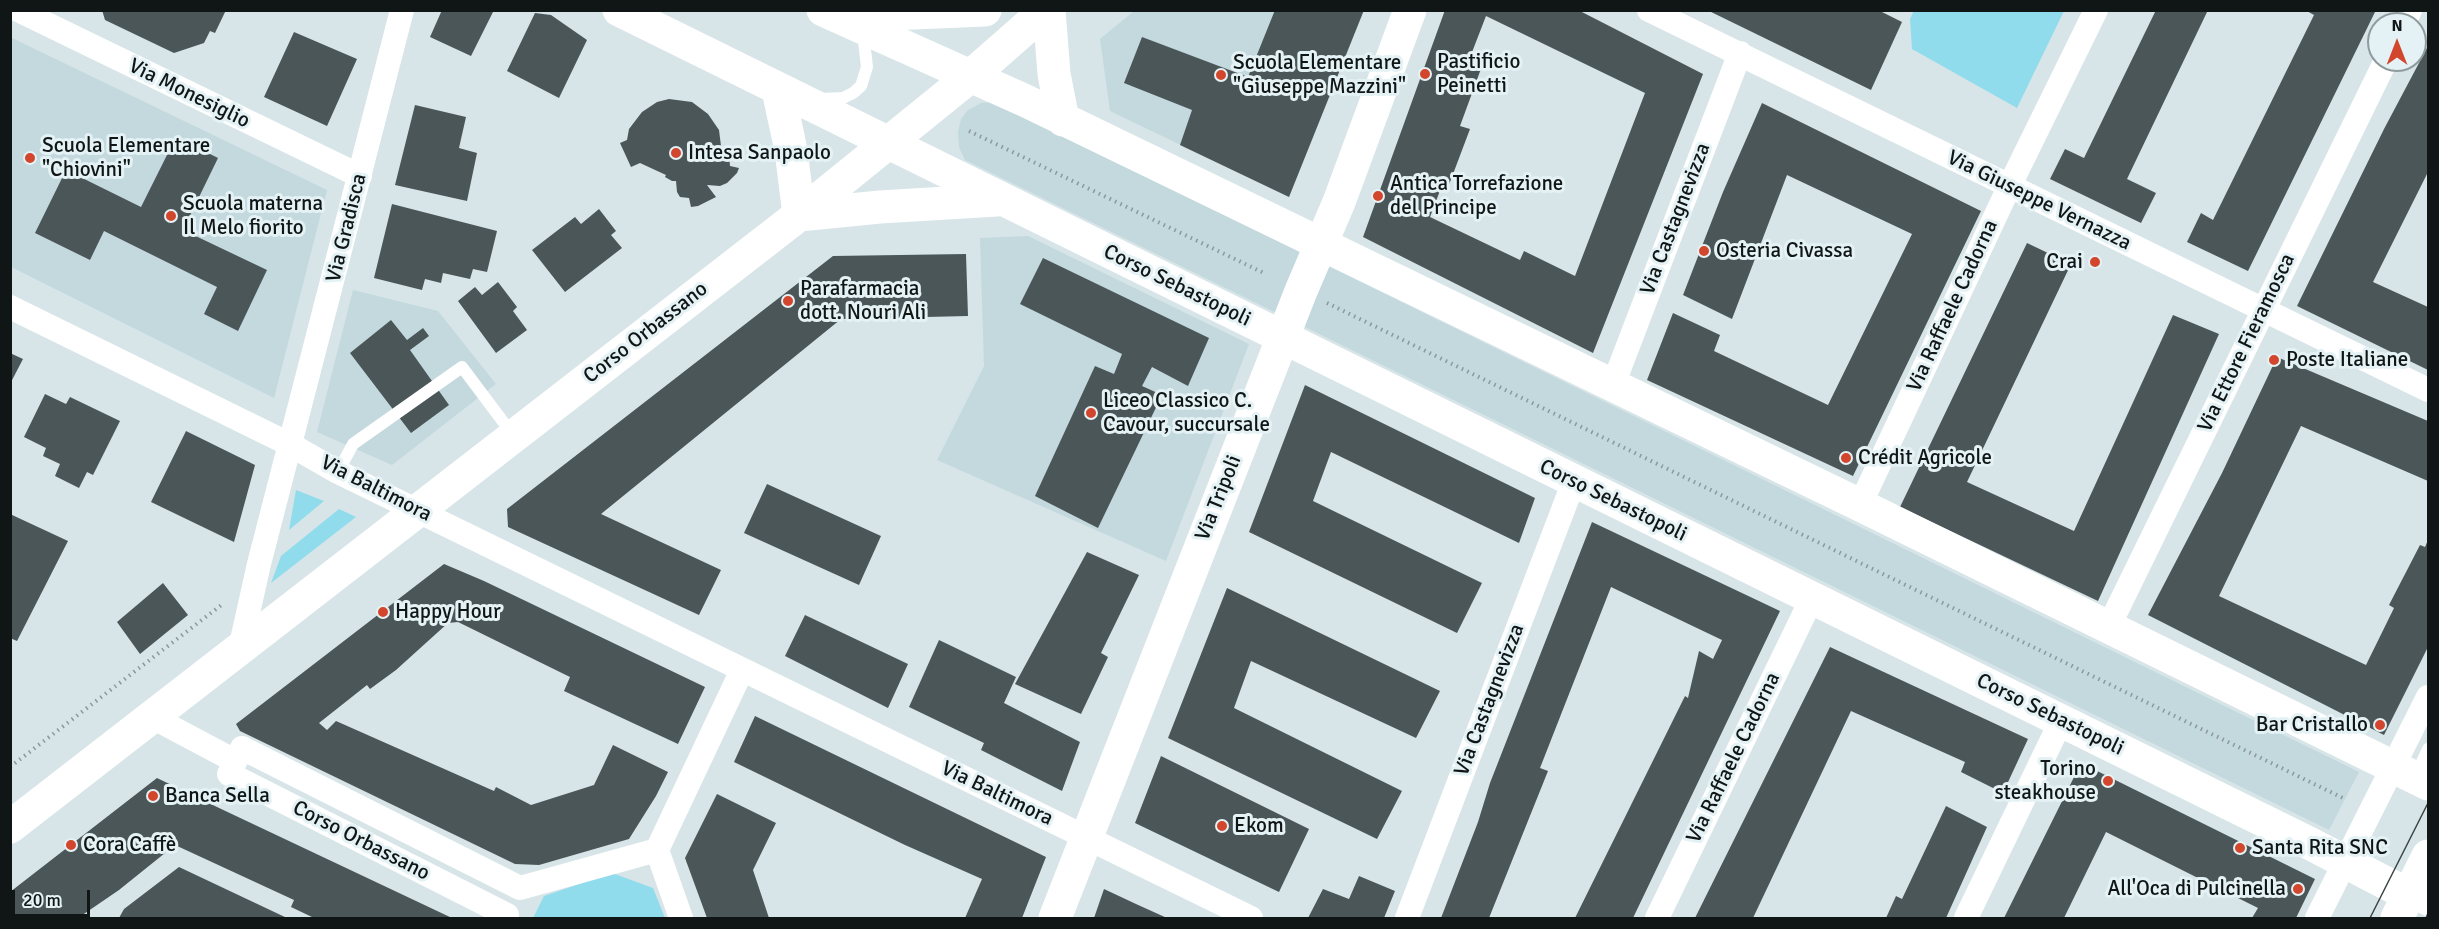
<!DOCTYPE html>
<html>
<head>
<meta charset="utf-8">
<style>
	body { margin:0 }
	#map { position:relative; width:2439px; height:929px; overflow:hidden; background:#d7e5e8; font-family:Signika,sans-serif }
	canvas { display:block }
	.frame { position:absolute; inset:0; border:12px solid #101516; pointer-events:none }
	.north { position:absolute; left:2367px; top:12px; width:60px; height:60px; box-sizing:border-box; background:#e4f2f5; border:2px solid #8f9a9c; border-radius:50%; rotate:0deg; font-size:16px; font-weight:700; line-height:24px; text-align:center; color:#101516 }
	.north::after { content:''; display:block; margin:auto; width:21px; height:27px; background:#d2462e; clip-path:polygon(50% 0,100% 100%,50% 72%,0 100%) }
	.scale { position:absolute; left:12px; top:890px; width:78px; height:27px; box-sizing:border-box; border:3px solid #101516; border-top:0; padding-left:8px; font-size:18px; line-height:21px; white-space:nowrap; color:#101516; -webkit-text-stroke:4px #e4f2f5; paint-order:stroke }
</style>
</head>
<body>
<div id="map">
<canvas width="2439" height="929"></canvas>
<div class="frame"></div>
<div class="north">N</div>
<div class="scale">20 m</div>
</div>
<script>
const ctx = document.querySelector('canvas').getContext('2d');
ctx.lineJoin = 'round';
function fillPath(path, color) {
  ctx.fillStyle = color;
  ctx.fill(path, 'evenodd');
}
function toPath(rows) {
  const path = new Path2D();
  for (const r of rows) {
    path.moveTo(r[0], r[1]);
    for (let i = 2; i < r.length; i += 2) path.lineTo(r[i], r[i + 1]);
  }
  return path;
}
function strokePath(path, color, width, dash) {
  ctx.strokeStyle = color;
  ctx.lineWidth = width;
  ctx.lineCap = dash ? 'butt' : 'round';
  ctx.setLineDash(dash || []);
  ctx.stroke(path);
}
function write(font, color, halo, rows, align = 'center') {
  ctx.font = font + ' Signika,sans-serif';
  ctx.lineWidth = 6;
  ctx.setLineDash([]);
  ctx.textBaseline = 'middle';
  ctx.strokeStyle = halo;
  ctx.fillStyle = color;
  for (const [text, x, y, turn = 0] of rows) {
    ctx.save();
    ctx.translate(x, y);
    ctx.rotate((+turn || 0) * Math.PI / 180);
    ctx.textAlign = isNaN(turn) ? turn : align;
    if (halo) ctx.strokeText(text, 0, 0);
    ctx.fillText(text, 0, 0);
    ctx.restore();
  }
}
fillPath(toPath([
	[1134,11,1364,11,1289,197,1110,111,1100,39],
	[10,37,327,190,274,398,11,267],
	[994,102,2359,772,2329,830,965,160,959,147,958,132,961,119,968,110,981,103],
	[1028,236,1249,344,1166,561,937,460,984,366,980,238],
	[353,290,438,311,496,384,392,465,317,432]
]), '#c3d9de');
fillPath(toPath([
	[1914,10,2064,10,2064,11,2017,108,1912,49,1910,19],
	[296,490,324,501,289,530],
	[339,509,356,517,271,583,281,556],
	[612,873,653,888,665,918,533,918,544,896]
]), '#90dcec');
fillPath(toPath([
	[102,10,226,10,215,33,210,31,204,43,174,53,105,20],
	[442,10,494,10,471,56,430,37],
	[1275,10,1364,10,1289,197,1180,145,1192,110,1124,83,1142,37,1248,77],
	[1445,10,1578,10,1703,74,1593,353,1363,237],
	[1486,16,1645,93,1575,276,1524,251,1520,260,1430,217,1441,188,1447,190,1470,129,1460,126,1482,66,1469,60],
	[1707,10,1878,10,1902,22,1871,90],
	[2156,10,2208,10,2127,179,2156,193,2141,223,2050,179,2065,149,2084,158],
	[2305,10,2376,10,2248,271,2187,242,2201,213,2213,220,2314,15],
	[535,13,551,15,587,40,559,98,507,71],
	[294,32,357,59,327,126,264,97],
	[2428,46,2428,172,2373,282,2428,307,2428,370,2297,306,2384,129],
	[669,99,692,102,708,114,719,130,721,146,729,155,730,166,739,168,737,173,727,183,720,186,707,185,716,197,698,206,691,207,689,198,680,197,677,192,676,181,672,181,665,177,666,175,640,163,631,167,620,143,627,140,629,129,642,112,657,102],
	[1762,103,1981,211,1853,476,1647,380,1673,313,1720,335,1714,351,1828,405,1912,234,1787,175,1732,319,1683,295,1723,192],
	[415,105,466,117,459,148,477,153,467,201,395,185],
	[176,137,218,158,183,230,267,270,238,331,204,314,217,287,104,231,90,260,35,233,66,170,141,207],
	[392,204,497,231,487,272,473,269,470,279,443,273,441,283,425,279,422,290,374,278],
	[599,209,616,231,611,235,622,248,565,292,532,250,575,217,581,224],
	[2027,243,2071,264,1967,482,2074,531,2173,315,2219,334,2098,601,1900,507],
	[966,254,968,316,841,319,601,514,721,570,699,615,508,527,507,509,833,256],
	[1043,258,1209,338,1188,386,1152,367,1142,386,1162,395,1098,528,1035,496,1095,366,1114,374,1122,354,1020,304],
	[498,282,517,307,513,311,527,330,496,353,458,301,475,287,482,295],
	[391,320,407,340,423,328,429,336,410,350,449,405,411,433,350,353],
	[10,353,23,359,10,384],
	[2277,357,2428,421,2428,481,2301,426,2219,596,2366,665,2394,608,2389,605,2420,545,2425,547,2428,540,2428,647,2384,735,2148,615,2222,473],
	[1305,385,1535,498,1519,543,1331,452,1313,501,1482,583,1457,633,1249,532],
	[45,394,66,404,70,397,120,421,93,475,87,472,79,488,55,476,60,464,43,456,46,448,24,437],
	[186,431,255,465,234,542,151,502],
	[767,484,881,536,859,585,744,533],
	[10,514,68,541,17,641,10,638],
	[1592,522,1780,611,1633,918,1575,918,1685,696,1688,698,1699,651,1713,659,1722,640,1611,587,1540,768,1548,771,1489,918,1441,918,1478,822,1490,783],
	[1087,552,1139,575,1101,653,1108,657,1081,714,1015,684],
	[444,564,484,581,705,687,678,744,564,691,570,677,458,622,448,623,396,670,370,689,367,685,319,723,327,730,336,721,494,791,496,787,531,805,594,785,613,745,668,772,656,796,629,839,539,865,515,864,240,731,236,724],
	[163,583,188,615,140,654,117,622],
	[1227,588,1440,691,1416,738,1251,661,1234,708,1402,791,1377,839,1168,738],
	[805,615,908,664,888,708,785,656],
	[939,640,1016,677,1004,703,1080,742,1062,791,981,750,984,743,909,707],
	[1830,647,2028,739,2003,793,1961,772,1965,762,1851,711,1753,918,1695,918],
	[755,716,1046,857,1022,918,965,918,982,879,905,845,734,762],
	[1161,756,1309,829,1279,892,1135,823],
	[2081,763,2315,879,2296,918,2252,918,2258,908,2106,832,2064,918,2004,918],
	[157,778,217,807,452,918,314,918,291,907,294,900,175,845,119,890,78,918,10,918,10,892],
	[717,794,776,823,753,870,769,918,707,918,685,858],
	[1946,806,1987,827,1946,918,1886,918,1896,896,1902,899],
	[179,867,287,918,119,918,124,909],
	[1359,876,1395,891,1384,918,1308,918,1323,889,1349,899],
	[1104,889,1136,904,1167,918,1094,918]
]), '#4b5659');
strokePath(toPath([
	[969,131,1266,274],
	[1327,303,2345,799],
	[10,767,224,603]
]), '#8d989a', 4, [1.5, 4.5]);
strokePath(toPath([
	[820,99,843,98,853,93,861,86,867,67,863,33],
	[338,472,353,444,462,367,513,435],
	[2416,775,2428,749]
]), '#fff', 12);
strokePath(toPath([
	[18,10,360,176],
	[1649,10,2428,390],
	[2404,24,2410,10],
	[10,307,291,445,338,472,1251,918],
	[1613,385,1740,53],
	[1860,505,2009,187,2096,10],
	[2109,626,2386,60],
	[240,649,259,564,402,10],
	[152,717,235,761],
	[657,850,742,670],
	[2409,895,2428,904],
	[507,915,229,774,242,748,520,888,657,850,681,918],
	[1407,918,1574,481],
	[1657,918,1812,598],
	[1966,918,2061,721],
	[2317,918,2428,697]
]), '#fff', 24);
strokePath(toPath([
	[619,10,2309,843,2409,895],
	[823,10,1026,101,1860,505,2428,784],
	[1049,10,1054,74,1063,120],
	[843,19,890,14,985,10],
	[778,90,791,150,799,215],
	[799,215,880,207,997,200],
	[10,827,799,215,972,75,1046,10],
	[1055,918,1301,291,1339,202,1410,10],
	[2397,918,2428,856]
]), '#fff', 33);
strokePath(toPath([
	[2370,918,2428,803],
	[2426,918,2428,913]
]), '#3c4345', 1.5);
for (const [x, y, r, color] of [
	[1425,74,6,"#d2462e"],
	[1221,75,6,"#d2462e"],
	[676,153,6,"#d2462e"],
	[30,158,6,"#d2462e"],
	[1378,196,6,"#d2462e"],
	[171,216,6,"#d2462e"],
	[1704,251,6,"#d2462e"],
	[2095,262,6,"#d2462e"],
	[788,301,6,"#d2462e"],
	[2274,360,6,"#d2462e"],
	[1091,413,6,"#d2462e"],
	[1846,458,6,"#d2462e"],
	[383,612,6,"#d2462e"],
	[2380,725,6,"#d2462e"],
	[2108,781,6,"#d2462e"],
	[153,796,6,"#d2462e"],
	[1222,826,6,"#d2462e"],
	[71,845,6,"#d2462e"],
	[2240,848,6,"#d2462e"],
	[2298,889,6,"#d2462e"]
]) {
  const dot = new Path2D();
  dot.arc(x, y, r, 0, 2 * Math.PI);
  ctx.fillStyle = color;
  ctx.fill(dot);
  strokePath(dot, '#e4f2f5', 2);
}
write('21px', '#101516', '#e4f2f5', [
	["Pastificio",1437,62],
	["Peinetti",1437,86],
	["Scuola Elementare",1233,63],
	["\"Giuseppe Mazzini\"",1233,87],
	["Scuola Elementare",42,146],
	["\"Chiovini\"",42,170],
	["Intesa Sanpaolo",688,153],
	["Antica Torrefazione",1390,184],
	["del Principe",1390,208],
	["Scuola materna",183,204],
	["Il Melo fiorito",183,228],
	["Osteria Civassa",1716,251],
	["Crai",2083,262,"right"],
	["Parafarmacia",800,289],
	["dott. Nouri Ali",800,313],
	["Poste Italiane",2286,360],
	["Liceo Classico C.",1103,401],
	["Cavour, succursale",1103,425],
	["Crédit Agricole",1858,458],
	["Happy Hour",395,612],
	["Bar Cristallo",2368,725,"right"],
	["Torino",2096,769,"right"],
	["steakhouse",2096,793,"right"],
	["Banca Sella",165,796],
	["Ekom",1234,826],
	["Cora Caffè",83,845],
	["Santa Rita SNC",2252,848],
	["All'Oca di Pulcinella",2286,889,"right"]
], 'left');
write('21px', '#101516', '#e4f2f5', [
	["Via Monesiglio",189,94,26],
	["Via Giuseppe Vernazza",2039,201,26],
	["Via Castagnevizza",1676,219,-69],
	["Via Gradisca",347,228,-76],
	["Corso Sebastopoli",1177,286,26],
	["Via Raffaele Cadorna",1953,306,-65],
	["Corso Orbassano",646,333,-38],
	["Via Ettore Fieramosca",2247,343,-64],
	["Via Baltimora",376,489,27],
	["Via Tripoli",1219,498,-68],
	["Corso Sebastopoli",1613,501,26],
	["Via Castagnevizza",1490,700,-69],
	["Corso Sebastopoli",2050,715,26],
	["Via Raffaele Cadorna",1734,758,-64],
	["Via Baltimora",997,794,26],
	["Corso Orbassano",361,841,27]
]);
</script>
</body>
</html>
